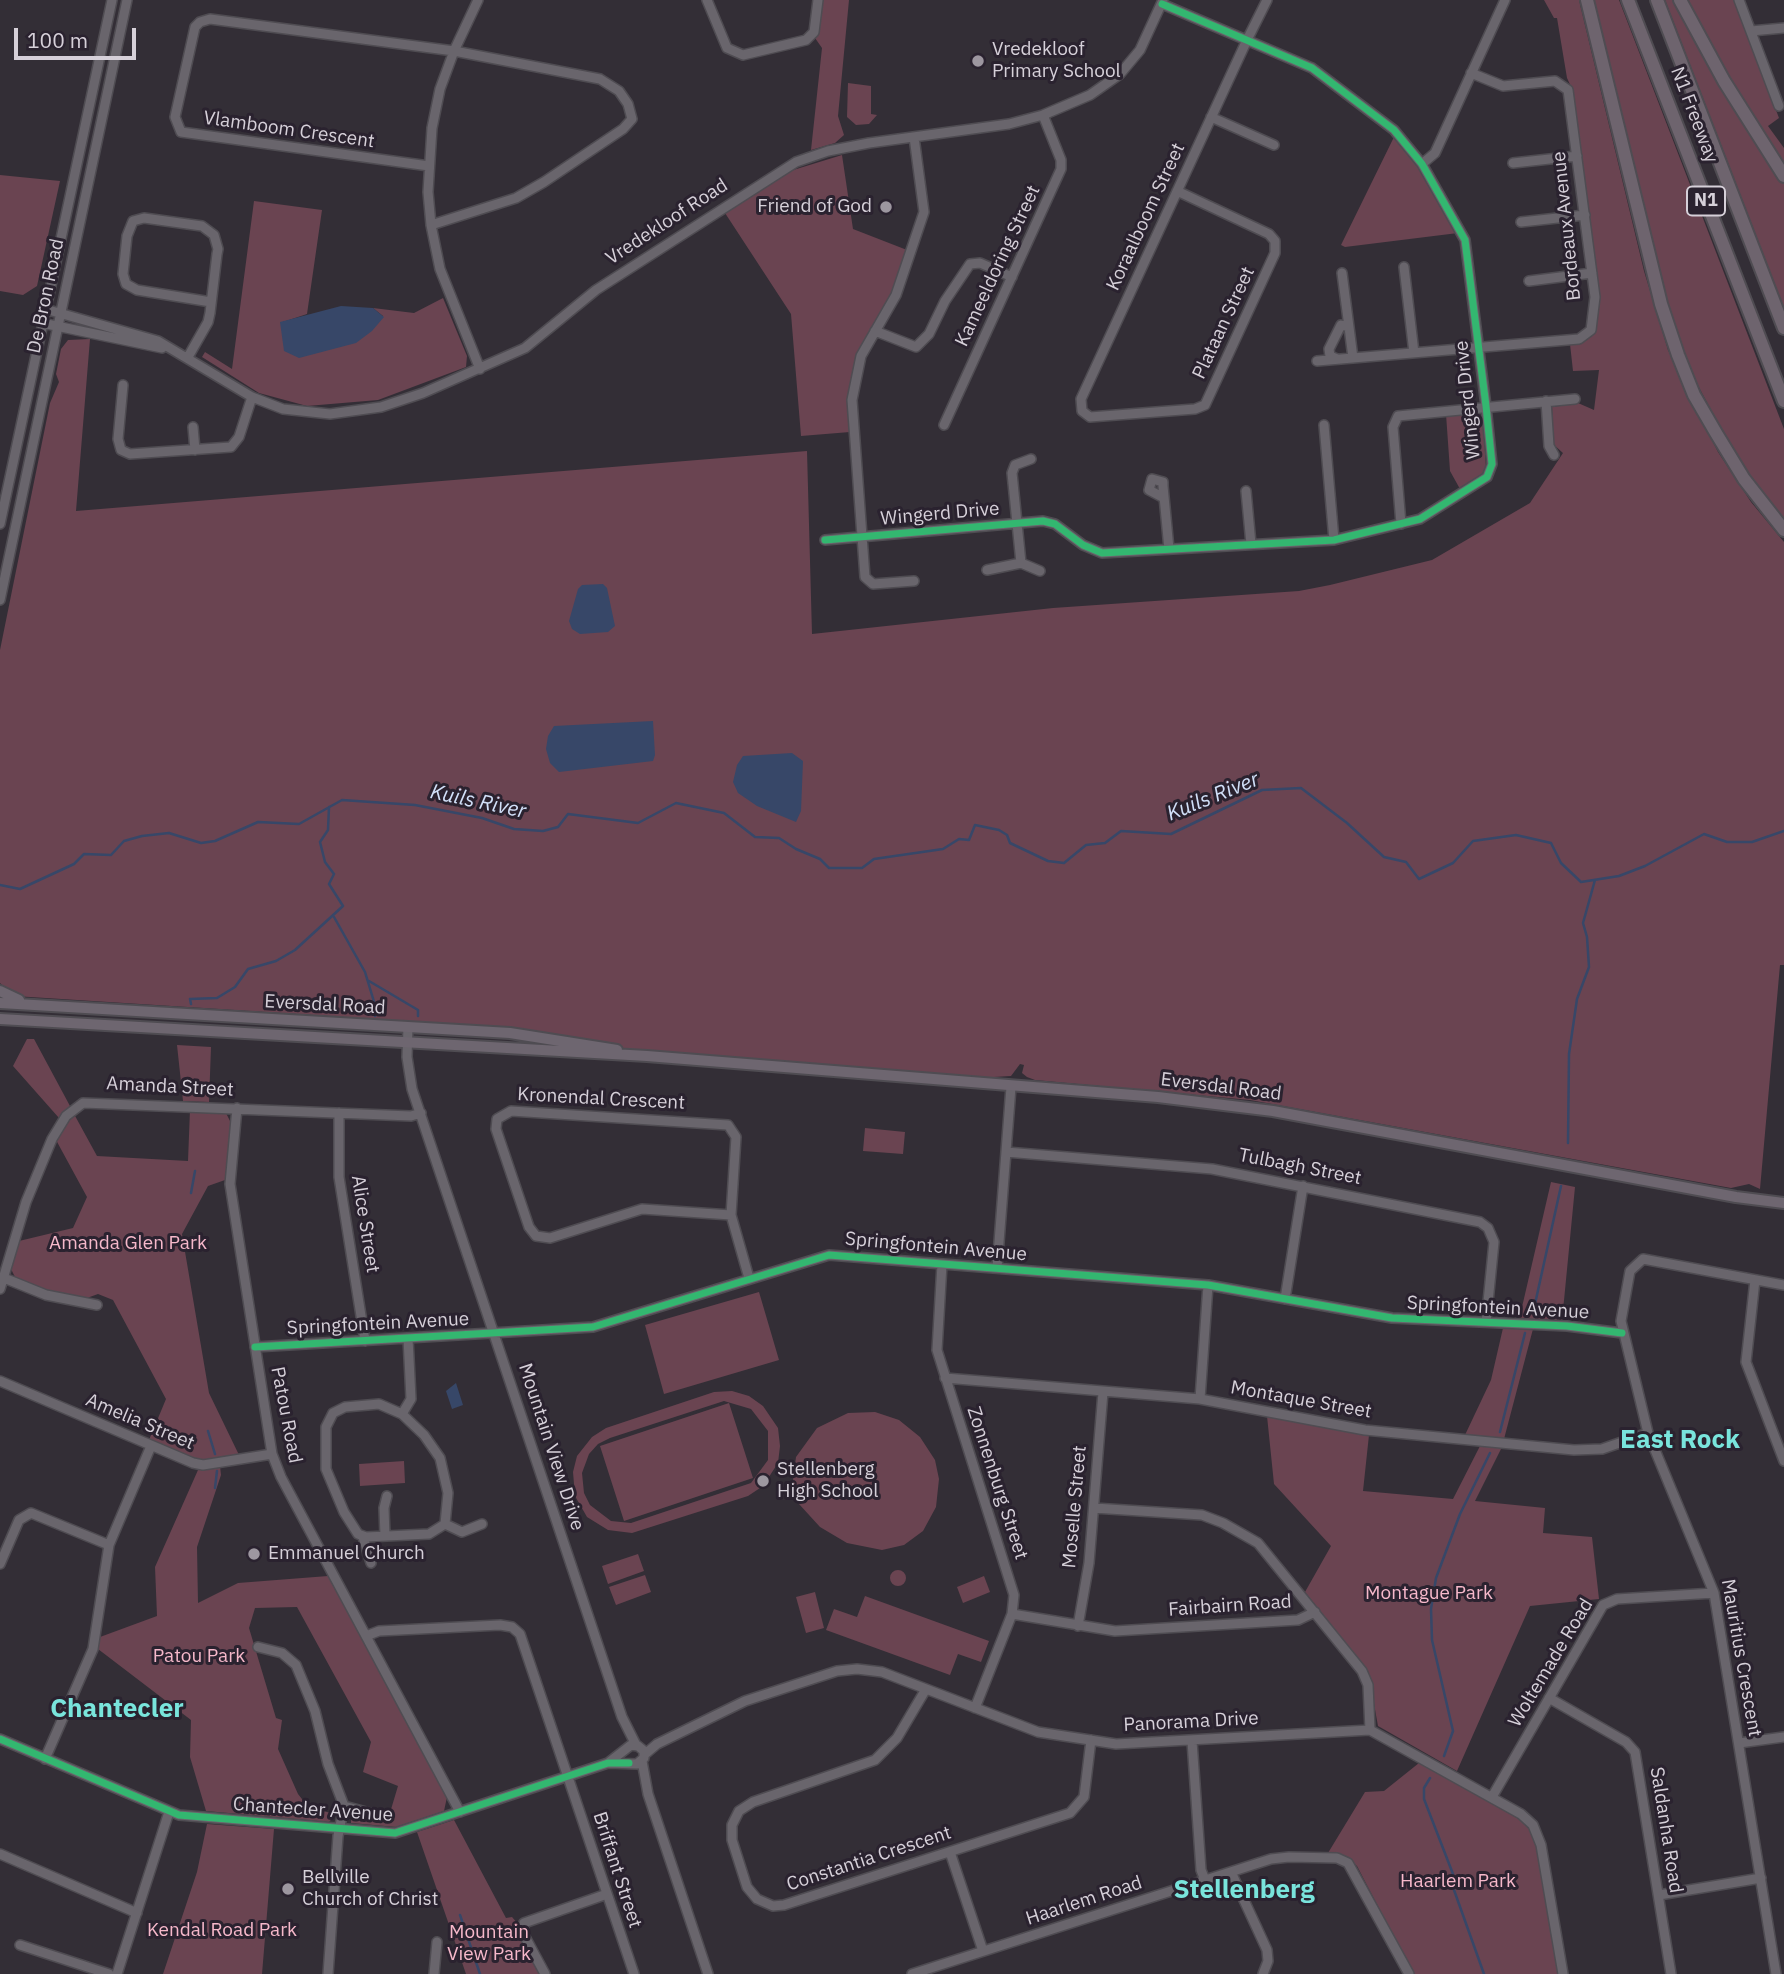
<!DOCTYPE html>
<html>
<head>
<meta charset="utf-8">
<style>
	body { margin:0 }
	#map { position:relative; width:1784px; height:1974px; overflow:hidden; background:#332e36; font-family:"IBM Plex Sans",sans-serif }
	canvas { display:block }
	.scale { position:absolute; left:14px; top:28px; width:122px; height:32px; box-sizing:border-box; border:4px solid #d6d0d9; border-top:0; padding-left:9px; font-size:21px; line-height:24px; white-space:nowrap; color:#d6d0d9; -webkit-text-stroke:5px #2a222f; paint-order:stroke }
</style>
</head>
<body>
<div id="map">
<canvas width="1784" height="1974"></canvas>
<div class="scale">100 m</div>
</div>
<script>
const ctx = document.querySelector('canvas').getContext('2d');
ctx.lineJoin = 'round';
function fillPath(path, color) {
  ctx.fillStyle = color;
  ctx.fill(path, 'evenodd');
}
function toPath(rows) {
  const path = new Path2D();
  for (const r of rows) {
    if (r.length === 3) {
      path.moveTo(r[0] + r[2], r[1]);
      path.arc(r[0], r[1], r[2], 0, 2 * Math.PI);
      continue;
    }
    path.moveTo(r[0], r[1]);
    for (let i = 2; i < r.length; i += 2) path.lineTo(r[i], r[i + 1]);
  }
  return path;
}
function strokePath(path, color, width, dash) {
  ctx.strokeStyle = color;
  ctx.lineWidth = width;
  ctx.lineCap = dash ? 'butt' : 'round';
  ctx.setLineDash(dash || []);
  ctx.stroke(path);
}
function write(font, color, halo, rows, align = 'center') {
  ctx.font = font + ' "IBM Plex Sans",sans-serif';
  ctx.lineWidth = 6;
  ctx.setLineDash([]);
  ctx.textBaseline = 'middle';
  ctx.strokeStyle = halo;
  ctx.fillStyle = color;
  for (const [text, x, y, turn = 0] of rows) {
    ctx.save();
    ctx.translate(x, y);
    ctx.rotate((+turn || 0) * Math.PI / 180);
    ctx.textAlign = isNaN(turn) ? turn : align;
    if (halo) ctx.strokeText(text, 0, 0);
    ctx.fillText(text, 0, 0);
    ctx.restore();
  }
}
fillPath(toPath([
	[822,0,849,0,838,116,844,135,835,143,811,150,822,48,815,38],
	[1544,0,1579,0,1644,271,1668,350,1718,452,1751,502,1784,542,1784,965,1780,965,1760,1189,1749,1184,1731,1188,1250,1100,1035,1080,1027,1077,1022,1073,1024,1065,1020,1064,1011,1076,977,1078,648,1053,486,1026,14,996,0,983,0,650,50,403,59,382,56,374,61,349,68,340,90,339,76,511,807,451,812,634,1053,608,1299,591,1330,585,1432,560,1530,503,1563,453,1553,444,1552,407,1578,403,1594,410,1599,370,1573,371,1570,344,1582,343,1592,336,1599,296,1573,91,1567,78,1557,18,1554,18],
	[1594,0,1619,0,1784,429,1784,522,1737,459,1694,378,1681,345,1657,267],
	[1665,0,1677,0,1784,183,1784,308],
	[1686,0,1734,0,1779,118,1768,126,1784,148,1784,166,1720,64],
	[848,83,871,86,871,114,877,115,869,124,856,125,847,117],
	[1394,137,1413,159,1458,233,1345,247,1341,245],
	[842,155,853,229,907,250,894,290,869,332,855,364,848,400,850,432,801,436,791,314,725,213,790,171],
	[0,175,60,181,37,286,23,295,0,291],
	[254,201,322,210,307,314,280,323,383,316,373,308,414,313,443,298,467,356,466,367,378,400,307,406,259,393,202,357,205,352,232,369],
	[1477,412,1483,418,1486,468,1482,476,1460,489,1450,471,1446,414],
	[27,1039,34,1039,70,1106,59,1118,13,1066],
	[177,1045,211,1047,209,1102,183,1101],
	[190,1110,226,1113,231,1123,225,1180,208,1186,182,1234,209,1393,239,1455,201,1461,149,1440,166,1399,113,1300,98,1294,87,1298,47,1290,15,1277,11,1269,19,1241,73,1228,87,1197,56,1140,74,1114,97,1156,188,1161],
	[865,1128,905,1132,903,1154,863,1151],
	[1551,1182,1575,1187,1562,1321,1519,1320],
	[759,1292,779,1360,664,1394,645,1325],
	[1503,1328,1533,1329,1504,1439,1465,1435,1491,1380],
	[732,1391,749,1396,763,1406,778,1428,780,1446,778,1463,763,1486,748,1496,632,1533,608,1530,587,1517,575,1496,573,1472,577,1456,592,1437,606,1428,714,1392],
	[724,1401,751,1409,768,1431,768,1460,751,1483,631,1523,611,1521,590,1505,584,1493,582,1473,589,1454,598,1444,610,1438],
	[729,1403,753,1478,624,1521,600,1446],
	[875,1412,899,1420,920,1437,935,1460,939,1479,936,1507,923,1531,904,1545,882,1550,847,1543,820,1527,799,1504,793,1481,796,1457,817,1428,848,1413],
	[1267,1416,1369,1435,1363,1491,1453,1499,1480,1446,1502,1447,1475,1501,1545,1508,1543,1533,1592,1537,1599,1599,1530,1606,1457,1771,1378,1726,1368,1671,1305,1592,1331,1546,1274,1484],
	[404,1461,405,1483,360,1486,359,1464],
	[220,1466,221,1475,197,1547,198,1603,238,1583,328,1576,447,1797,444,1811,396,1827,351,1823,351,1816,389,1816,398,1786,363,1772,371,1742,297,1607,255,1608,249,1628,276,1718,282,1720,278,1749,298,1794,309,1808,336,1814,329,1822,206,1811,190,1757,191,1720,98,1649,100,1637,157,1616,155,1567,198,1470],
	[638,1554,644,1571,608,1584,602,1566],
	[898,1578,8],
	[645,1575,651,1592,616,1605,609,1587],
	[984,1576,990,1592,963,1603,957,1587],
	[815,1592,824,1628,806,1633,796,1597],
	[865,1596,989,1641,981,1662,958,1654,950,1675,826,1630,834,1609,857,1617],
	[1419,1763,1519,1819,1530,1830,1536,1844,1558,1974,1413,1974,1357,1866,1346,1857,1328,1853,1365,1792,1384,1791],
	[454,1820,506,1918,512,1917,518,1924,518,1934,540,1974,466,1974,417,1832],
	[207,1824,274,1829,262,1974,163,1974,197,1872]
]), '#6a4451');
fillPath(toPath([
	[341,306,373,308,384,317,372,331,356,343,299,358,284,351,280,322],
	[603,584,607,588,615,626,608,632,580,634,572,629,569,621,578,589,582,585],
	[653,721,655,755,653,761,559,772,550,763,546,749,548,736,554,726],
	[792,753,803,761,801,811,796,822,757,806,738,793,733,782,737,765,743,756],
	[456,1383,463,1405,452,1409,446,1391]
]), '#374768');
strokePath(toPath([
	[0,885,20,889,74,864,84,854,111,855,124,841,142,836,169,833,201,843,215,841,258,822,299,824,342,800,415,805,482,818,514,829,543,831,558,827,568,814,638,823,676,803,724,813,755,837,779,838,796,849,820,859,829,868,862,868,874,859,943,849,959,839,969,840,975,825,999,830,1007,835,1010,843,1048,861,1064,863,1086,845,1105,843,1121,831,1171,834,1262,790,1301,788,1347,823,1384,857,1406,862,1419,879,1453,863,1473,841,1516,835,1551,843,1561,863,1581,882,1619,876,1645,866,1704,834,1727,842,1752,842,1784,831],
	[334,917,365,972,375,1005,375,1016],
	[369,981,418,1010,418,1016],
	[191,1004,190,999,217,998,235,987,248,969,276,961,295,950,343,906,329,884,334,874,325,862,320,842,328,830,329,807],
	[1568,1143,1569,1054,1577,999,1589,967,1587,937,1583,923,1595,880],
	[191,1193,195,1171],
	[1533,1313,1561,1186],
	[208,1431,215,1454],
	[1500,1432,1525,1333],
	[215,1488,217,1471],
	[1444,1756,1453,1731,1432,1640,1431,1609,1436,1578,1460,1514,1490,1453],
	[1430,1778,1424,1788,1424,1799,1453,1874,1454,1890,1484,1974],
	[460,1915,480,1974]
]), '#374768', 2.5);
const minor = toPath([
	[478,0,454,51,440,89,432,128,428,192,431,225,440,269,480,369],
	[707,0,727,48,743,55,806,40,814,32,818,0],
	[1739,0,1779,106],
	[1751,31,1784,28],
	[1211,117,1274,145],
	[1513,163,1577,156],
	[1422,164,1435,153,1505,0],
	[429,166,181,132,175,117,195,27,200,22,210,19,454,51,600,79,619,91,628,104,632,119,623,129,544,182,516,198,431,225],
	[1177,191,1269,234,1275,241,1275,253,1205,405,1195,409,1090,417,1082,411,1081,399,1247,40,1267,0],
	[1521,222,1585,215],
	[1404,267,1414,353],
	[1342,273,1353,358],
	[1529,281,1592,273],
	[45,309,158,341,252,397,283,409,330,414,381,407,423,393,525,348,596,290,796,162,828,151,869,143,1009,124,1043,115,1090,95,1120,74,1140,50,1163,0],
	[42,323,162,348],
	[875,331,916,347,929,334,945,301,970,264,980,263,1012,277],
	[188,357,208,322,210,313,217,254,218,249,214,235,202,226,144,218,133,221,127,236,123,274,126,284,137,290,211,302],
	[1337,359,1330,356,1329,349,1341,325,1349,327],
	[1317,361,1579,339,1591,330,1595,297,1568,90,1555,81,1503,86,1471,73],
	[123,385,118,439,121,450,130,454,231,447,239,437,252,397],
	[1546,401,1549,446,1554,455],
	[944,425,1061,169,1061,160,1043,115],
	[1324,425,1334,540],
	[193,427,195,450],
	[1246,491,1251,544],
	[1164,498,1149,490,1152,479,1163,482,1163,486,1169,549],
	[0,524,112,0],
	[1401,524,1393,427,1398,416,1575,399],
	[825,540,1043,521,1055,524,1083,545,1102,553,1334,540,1420,519,1487,477,1492,464,1486,406,1465,240,1422,164,1394,130,1312,68,1162,4],
	[1021,563,1040,571],
	[987,570,1021,563,1012,473,1015,465,1031,459],
	[914,581,873,584,865,577,852,400,861,356,896,295,924,212,914,137],
	[0,600,127,0],
	[408,1027,407,1057,412,1089,622,1717,636,1745],
	[237,1108,230,1184,272,1454,281,1477,460,1812],
	[339,1113,339,1177,365,1341],
	[1006,1152,1212,1169,1480,1222,1488,1228,1494,1242,1486,1322],
	[731,1215,736,1137,728,1125,511,1111,497,1119,496,1129,529,1227,536,1236,550,1238,642,1209,731,1215,749,1278],
	[942,1264,937,1350,1014,1595,1012,1614,975,1708],
	[997,1268,1011,1087],
	[4,1278,46,1295,97,1305],
	[1755,1280,1746,1362,1784,1461],
	[0,1289,26,1202,52,1139,66,1116,83,1103,411,1116,421,1113],
	[1285,1299,1303,1186],
	[255,1347,593,1327,829,1255,1208,1285,1392,1318,1567,1326,1622,1333],
	[945,1378,1200,1399,1365,1430,1574,1450,1602,1449,1648,1433],
	[0,1381,193,1463,203,1465,272,1454],
	[1200,1399,1208,1285],
	[402,1414,411,1399,408,1338],
	[1094,1508,1202,1515,1223,1523,1258,1543,1362,1671,1368,1685,1370,1730],
	[445,1524,429,1534,366,1537,358,1534,344,1512,326,1469,326,1427,333,1413,345,1407,379,1404,402,1414,424,1435,440,1458,448,1493,445,1524,462,1532,482,1524],
	[385,1536,384,1508,387,1496],
	[363,1537,371,1563],
	[0,1564,19,1520,31,1513,109,1545],
	[1012,1614,1115,1631,1298,1620,1315,1612],
	[1078,1626,1089,1563,1103,1392],
	[366,1636,379,1631,500,1625,512,1627,520,1634,634,1974],
	[258,1647,282,1653,296,1665,315,1711,328,1764,344,1806,338,1836,328,1974],
	[926,1689,897,1738,875,1760,753,1802,739,1811,732,1825,732,1840,747,1887,757,1899,773,1906,784,1905,1070,1813,1084,1797,1091,1740],
	[1549,1698,1626,1742,1635,1752,1671,1974],
	[0,1739,179,1815,395,1833,608,1763,637,1764,644,1758,644,1751,638,1746,631,1745,608,1763],
	[1192,1741,1201,1870,1205,1880],
	[1739,1743,1784,1737],
	[644,1755,657,1744,745,1701,837,1671,857,1669,882,1672,1038,1732,1116,1744,1370,1730,1521,1814,1533,1825,1541,1845,1563,1974],
	[45,1759,93,1649,109,1545,151,1446],
	[642,1761,648,1794,708,1974],
	[1492,1797,1603,1605,1617,1599,1714,1593],
	[344,1806,377,1815],
	[950,1852,983,1951],
	[0,1854,137,1913],
	[1231,1872,1267,1950,1268,1961,1263,1974],
	[1659,1895,1761,1878],
	[20,1945,109,1974],
	[117,1974,169,1812],
	[434,1974,437,1942],
	[545,1974,524,1935,524,1923,607,1894],
	[912,1974,1271,1859,1289,1857,1337,1858,1348,1863,1409,1974],
	[1776,1974,1714,1593,1648,1433,1621,1321,1630,1271,1643,1259,1784,1285]
]);
const major = toPath([
	[0,991,19,1000],
	[0,1003,510,1033,617,1050],
	[0,1019,647,1056,1158,1097,1273,1111,1736,1197,1784,1203]
]);
const highway = toPath([
	[1587,0,1661,304,1678,355,1694,395,1716,433,1744,479,1784,530],
	[1628,0,1784,401],
	[1657,0,1784,328],
	[1680,0,1724,81,1784,176]
]);
strokePath(minor, '#4f4c52', 12);
strokePath(major, '#4f4c52', 14);
strokePath(highway, '#4f4c52', 16);
strokePath(minor, '#69656c', 9);
strokePath(major, '#6e6670', 10);
strokePath(highway, '#6e646e', 12);
strokePath(toPath([
	[825,540,1043,521,1055,524,1083,545,1102,553,1334,540,1420,519,1487,477,1492,464,1486,406,1465,240,1422,164,1394,130,1312,68,1162,4],
	[255,1347,593,1327,829,1255,1208,1285,1392,1318,1567,1326,1622,1333],
	[0,1739,179,1815,395,1833,608,1763,629,1763]
]), '#33b770', 7);
for (const [x, y, r, color] of [
	[978,61,7,"#9d97a0"],
	[886,207,7,"#9d97a0"],
	[763,1481,7,"#9d97a0"],
	[254,1554,7,"#9d97a0"],
	[288,1889,7,"#9d97a0"]
]) {
  const dot = new Path2D();
  dot.arc(x, y, r, 0, 2 * Math.PI);
  ctx.fillStyle = color;
  ctx.fill(dot);
  strokePath(dot, '#2a222f', 2.5);
}
for (const [x, y, w] of [
	[1706,201,38]
]) {
  const box = new Path2D();
  box.roundRect(x - w / 2, y - 14.5, w, 29, 5);
  ctx.fillStyle = '#2a222f';
  ctx.fill(box);
  strokePath(box, '#d6d0d9', 2);
}
write('bold 18px', '#d6d0d9', null, [
	["N1",1706,201]
]);
write('19px', '#d6d0d9', '#2a222f', [
	["Vredekloof",992,50],
	["Primary School",992,72],
	["Friend of God",872,207,"right"],
	["Stellenberg",777,1470],
	["High School",777,1492],
	["Emmanuel Church",268,1554],
	["Bellville",302,1878],
	["Church of Christ",302,1900]
], 'left');
write('19px', '#d6d0d9', '#2a222f', [
	["N1 Freeway",1694,115,69],
	["Vlamboom Crescent",289,130,8],
	["Koraalboom Street",1146,217,-65],
	["Vredekloof Road",667,222,-33],
	["Bordeaux Avenue",1567,226,-96],
	["Kameeldoring Street",998,266,-65],
	["De Bron Road",46,296,-78],
	["Plataan Street",1224,323,-65],
	["Wingerd Drive",1468,400,-96],
	["Wingerd Drive",940,514,-5],
	["Eversdal Road",325,1005,3],
	["Amanda Street",170,1087,3],
	["Eversdal Road",1221,1087,7],
	["Kronendal Crescent",601,1099,3],
	["Tulbagh Street",1300,1167,11],
	["Alice Street",365,1224,81],
	["Springfontein Avenue",936,1247,5],
	["Springfontein Avenue",1498,1308,3],
	["Springfontein Avenue",378,1324,-3],
	["Montaque Street",1301,1400,10],
	["Patou Road",286,1415,79],
	["Amelia Street",140,1422,23],
	["Mountain View Drive",551,1447,72],
	["Zonnenburg Street",997,1483,72],
	["Moselle Street",1075,1507,-85],
	["Fairbairn Road",1230,1606,-4],
	["Mauritius Crescent",1741,1658,80],
	["Woltemade Road",1551,1663,-59],
	["Panorama Drive",1191,1722,-3],
	["Chantecler Avenue",313,1810,4],
	["Saldanha Road",1666,1830,81],
	["Constantia Crescent",869,1859,-18],
	["Briffant Street",617,1870,72],
	["Haarlem Road",1084,1901,-18]
]);
write('19px', '#f6b8ca', '#2a222f', [
	["Amanda Glen Park",128,1244],
	["Montague Park",1429,1594],
	["Patou Park",199,1657],
	["Haarlem Park",1458,1882],
	["Kendal Road Park",222,1931],
	["Mountain",489,1933],
	["View Park",489,1955]
]);
write('italic 21px', '#d2e0f9', '#2a222f', [
	["Kuils River",1213,797,-22],
	["Kuils River",478,802,12]
]);
write('bold 26px', '#79e4dc', '#2a222f', [
	["East Rock",1680,1440],
	["Chantecler",117,1709],
	["Stellenberg",1244,1890]
]);
</script>
</body>
</html>
